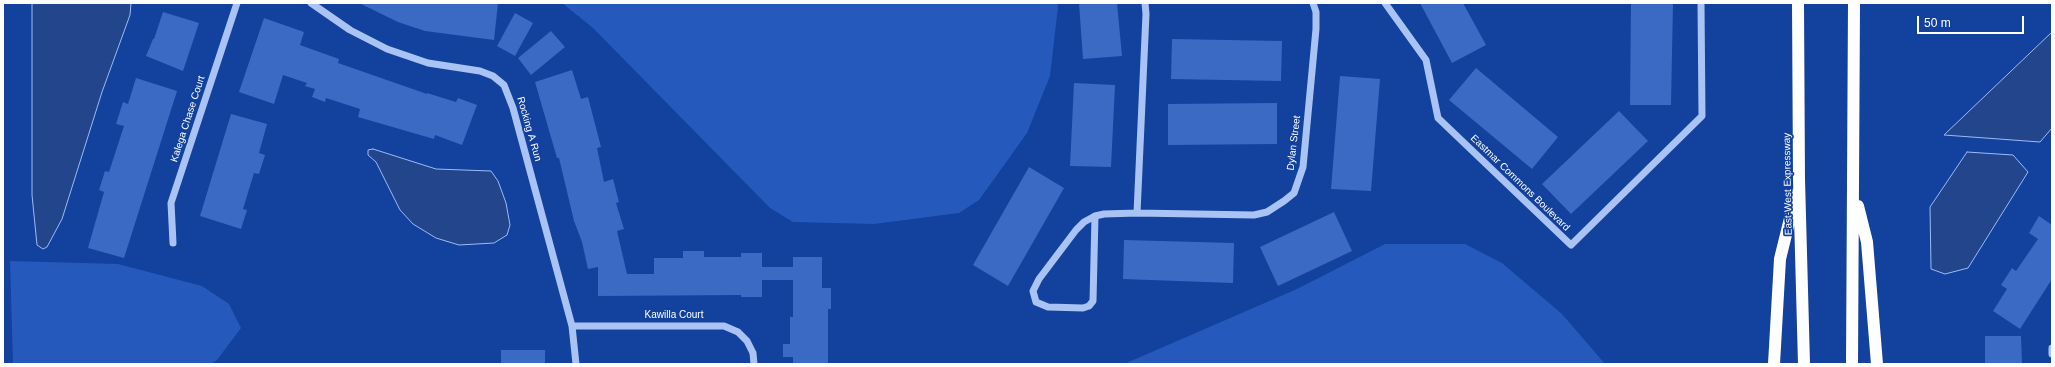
<!DOCTYPE html>
<html>
<head>
<meta charset="utf-8">
<style>
	body { margin:0 }
	#map { position:relative; width:2055px; height:367px; overflow:hidden; background:#12419e; font-family:Helvetica,sans-serif }
	canvas { display:block }
	.frame { position:absolute; inset:0; border:4px solid #fff; pointer-events:none }
	.scale { position:absolute; left:1917px; top:16px; width:107px; height:18px; box-sizing:border-box; border:2px solid #fff; border-top:0; padding-left:5px; font-size:12px; line-height:14px; white-space:nowrap; color:#fff; -webkit-text-stroke:3px #12419e; paint-order:stroke }
</style>
</head>
<body>
<div id="map">
<canvas width="2055" height="367"></canvas>
<div class="frame"></div>
<div class="scale">50 m</div>
</div>
<script>
const ctx = document.querySelector('canvas').getContext('2d');
ctx.lineJoin = 'round';
function fillPath(path, color) {
  ctx.fillStyle = color;
  ctx.fill(path, 'evenodd');
}
function toPath(rows) {
  const path = new Path2D();
  for (const r of rows) {
    path.moveTo(r[0], r[1]);
    for (let i = 2; i < r.length; i += 2) path.lineTo(r[i], r[i + 1]);
  }
  return path;
}
function strokePath(path, color, width, dash) {
  ctx.strokeStyle = color;
  ctx.lineWidth = width;
  ctx.lineCap = dash ? 'butt' : 'round';
  ctx.setLineDash(dash || []);
  ctx.stroke(path);
}
function write(font, color, halo, rows, align = 'center') {
  ctx.font = font + ' Helvetica,sans-serif';
  ctx.lineWidth = 3.5;
  ctx.setLineDash([]);
  ctx.textBaseline = 'middle';
  ctx.strokeStyle = halo;
  ctx.fillStyle = color;
  for (const [text, x, y, turn = 0] of rows) {
    ctx.save();
    ctx.translate(x, y);
    ctx.rotate((+turn || 0) * Math.PI / 180);
    ctx.textAlign = isNaN(turn) ? turn : align;
    if (halo) ctx.strokeText(text, 0, 0);
    ctx.fillText(text, 0, 0);
    ctx.restore();
  }
}
fillPath(toPath([
	[562,3,1058,3,1058,7,1050,76,1027,133,979,200,959,213,874,224,793,222,770,208,593,28],
	[1385,244,1465,244,1502,263,1562,314,1605,364,1124,364,1297,289],
	[10,261,118,264,202,286,229,304,241,328,217,360,211,364,13,364]
]), '#255abc');
const water = toPath([
	[32,3,131,3,130,15,102,92,62,219,47,247,43,249,37,245,32,195,32,3],
	[2052,32,2052,128,2040,142,1944,135,2052,32],
	[373,149,436,169,491,171,498,181,506,203,510,225,507,235,494,243,459,245,436,238,413,224,400,210,376,162,368,155,368,150,373,149],
	[1967,152,2013,155,2028,172,1968,268,1945,274,1931,269,1930,207,1967,152]
]);
fillPath(water, '#23458c');
strokePath(water, '#9bbcf7', 1);
fillPath(toPath([
	[359,3,498,3,494,40,425,31,398,22],
	[1079,3,1117,3,1122,56,1083,59],
	[1420,3,1463,3,1486,45,1452,63],
	[1631,3,1673,3,1671,105,1630,105],
	[163,12,199,23,183,71,146,56,153,39,154,39],
	[515,13,533,23,515,56,497,46],
	[264,18,304,32,300,45,339,59,338,63,427,94,427,93,456,102,458,98,477,105,462,145,435,135,434,139,358,117,360,109,326,98,325,102,312,97,315,89,305,86,307,83,283,75,274,104,239,92],
	[551,31,565,47,531,75,518,58],
	[1172,39,1282,41,1281,81,1171,79],
	[1476,68,1558,137,1532,169,1449,100],
	[572,70,581,99,588,97,601,147,597,148,604,182,613,179,619,202,616,203,624,229,617,231,627,274,654,274,654,258,683,258,683,251,704,251,704,257,741,257,741,253,762,253,762,267,793,267,793,257,822,257,822,288,831,288,831,309,828,309,828,364,793,364,793,357,783,357,783,344,790,344,790,317,793,317,793,280,762,280,762,297,741,297,741,295,598,296,598,267,588,269,582,242,574,221,559,158,557,158,535,82],
	[1340,76,1380,79,1371,191,1331,189],
	[136,78,177,91,124,258,88,248,104,192,99,190,105,171,109,172,124,126,116,124,123,102,128,104],
	[1074,83,1115,85,1111,167,1070,166],
	[1277,103,1277,144,1168,145,1168,104],
	[1619,111,1648,141,1571,214,1542,184],
	[231,114,267,124,259,153,265,155,259,174,254,173,243,209,247,210,241,229,200,216],
	[1029,167,1064,188,1008,286,973,265],
	[1334,212,1352,251,1278,286,1260,247],
	[2039,216,2052,225,2052,279,2020,329,1993,311,2007,289,2001,285,2012,268,2016,271,2038,239,2029,233],
	[1124,240,1234,243,1233,283,1123,279],
	[1985,336,2021,336,2022,364,1985,364],
	[501,350,545,350,545,364,501,364]
]), '#3b6ac5');
strokePath(toPath([
	[311,3,350,30,387,49,428,63,480,71,493,76,504,85,513,108,572,326,576,364],
	[1385,3,1426,60,1438,118,1571,245,1702,116,1701,3],
	[1137,213,1146,14,1145,3],
	[1095,216,1093,301,1089,306,1083,308,1048,307,1036,302,1033,291,1039,279,1076,230,1084,222,1095,216,1104,214,1137,213,1254,215,1267,212,1284,201,1294,193,1303,167,1316,29,1316,12,1313,3],
	[173,243,171,203,237,3],
	[572,326,724,326,738,332,747,341,753,353,754,364],
	[2052,348,2052,354]
]), '#a9c3f4', 7);
strokePath(toPath([
	[1798,3,1799,179,1804,364],
	[1858,206,1867,242,1877,364],
	[1774,364,1780,259,1796,194],
	[1852,364,1854,3]
]), '#fff', 12);
write('10px', '#fff', '#12419e', [
	["Kalega Chase Court",188,119,-72],
	["Rocking A Run",529,129,74],
	["Dylan Street",1294,143,-83],
	["Eastmar Commons Boulevard",1520,183,44],
	["East-West Expressway",1788,184,-91],
	["Kawilla Court",674,315]
]);
</script>
</body>
</html>
